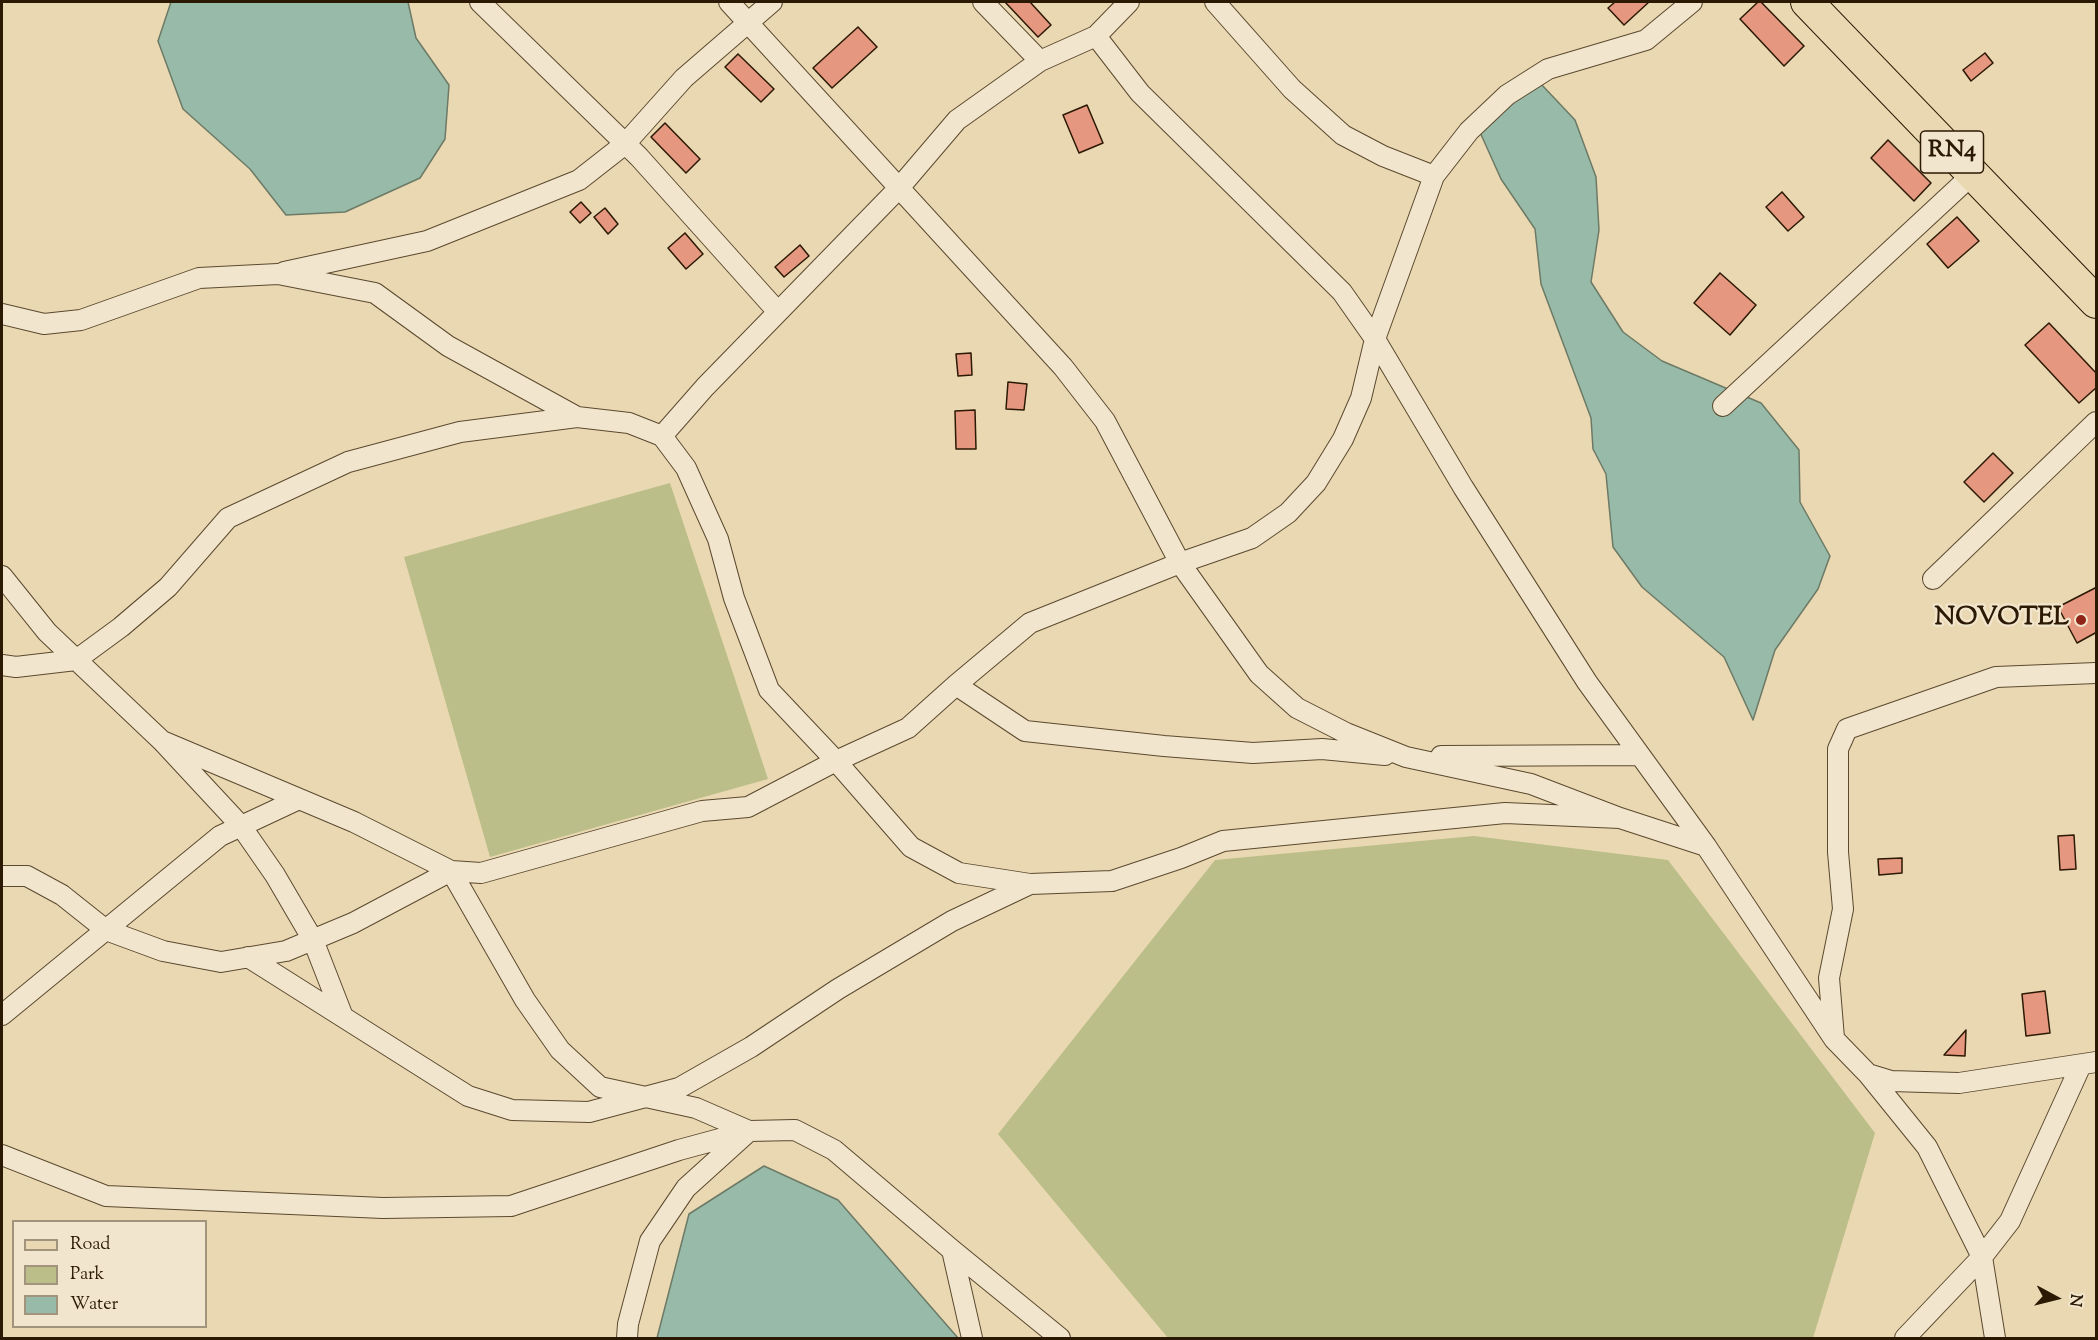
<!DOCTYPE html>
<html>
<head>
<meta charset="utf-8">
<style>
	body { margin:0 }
	#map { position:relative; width:2098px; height:1340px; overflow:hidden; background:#ead8b2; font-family:"Sorts Mill Goudy",serif }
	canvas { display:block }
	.frame { position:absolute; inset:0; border:3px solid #2b1903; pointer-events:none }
	.legend { position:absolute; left:12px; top:1220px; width:195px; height:108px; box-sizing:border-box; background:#f1e6cd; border:2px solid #a2947c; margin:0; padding:8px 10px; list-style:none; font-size:18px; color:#2b1903 }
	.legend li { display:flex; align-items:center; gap:12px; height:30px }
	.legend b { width:30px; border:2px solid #a2947c }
	.north { position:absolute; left:2026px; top:1268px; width:60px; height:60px; -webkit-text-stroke:4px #f1e6cd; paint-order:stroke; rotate:97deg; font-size:16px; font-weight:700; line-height:24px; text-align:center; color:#2b1903 }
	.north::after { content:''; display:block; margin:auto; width:21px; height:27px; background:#2b1903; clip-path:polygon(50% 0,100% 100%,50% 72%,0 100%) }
</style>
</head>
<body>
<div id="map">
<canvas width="2098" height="1340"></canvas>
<div class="frame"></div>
<ul class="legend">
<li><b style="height:8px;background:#ead8b2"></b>Road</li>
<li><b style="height:16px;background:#bbbe89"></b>Park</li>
<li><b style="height:16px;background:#98baa8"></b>Water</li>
</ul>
<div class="north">N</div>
</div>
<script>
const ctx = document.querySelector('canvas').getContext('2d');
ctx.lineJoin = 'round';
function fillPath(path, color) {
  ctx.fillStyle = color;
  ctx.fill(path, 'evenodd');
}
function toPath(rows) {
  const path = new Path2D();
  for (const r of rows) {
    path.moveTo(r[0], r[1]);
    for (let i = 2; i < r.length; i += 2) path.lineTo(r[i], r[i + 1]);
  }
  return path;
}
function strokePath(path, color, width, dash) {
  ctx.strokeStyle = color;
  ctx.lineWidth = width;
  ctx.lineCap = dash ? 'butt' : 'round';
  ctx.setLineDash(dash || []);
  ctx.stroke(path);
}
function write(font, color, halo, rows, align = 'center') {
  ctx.font = font + ' "Sorts Mill Goudy",serif';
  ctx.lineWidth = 4.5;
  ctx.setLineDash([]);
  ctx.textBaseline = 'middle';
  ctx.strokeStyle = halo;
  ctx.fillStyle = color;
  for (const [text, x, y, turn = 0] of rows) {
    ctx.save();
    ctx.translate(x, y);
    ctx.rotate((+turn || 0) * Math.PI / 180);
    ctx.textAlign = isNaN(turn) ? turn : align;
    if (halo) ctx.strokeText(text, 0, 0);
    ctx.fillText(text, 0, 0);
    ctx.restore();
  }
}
fillPath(toPath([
	[670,483,768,779,490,857,404,557],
	[1474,836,1668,860,1875,1133,1813,1338,1168,1338,998,1134,1215,860]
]), '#bbbe89');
const water = toPath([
	[171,2,408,2,416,38,449,85,445,139,420,178,345,212,286,215,250,169,183,109,158,41,171,2],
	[1541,84,1575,120,1596,177,1599,230,1591,282,1623,332,1662,361,1761,403,1799,450,1800,502,1830,556,1818,589,1775,650,1753,720,1724,657,1642,587,1613,547,1606,474,1593,449,1591,418,1541,284,1535,229,1501,179,1479,130,1516,97,1541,84],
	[764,1166,838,1200,958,1338,657,1338,689,1214,764,1166]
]);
fillPath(water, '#98baa8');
strokePath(water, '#6c7a66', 1.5);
const building = toPath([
	[1005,2,1030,2,1051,25,1038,37,1005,2],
	[1615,2,1649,2,1624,25,1608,8,1615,2],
	[1758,2,1761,2,1804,46,1784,66,1740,19,1758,2],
	[858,27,877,47,832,88,813,68,858,27],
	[1985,53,1993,63,1971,81,1963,70,1985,53],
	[738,54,774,89,761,102,725,67,738,54],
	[1087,105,1103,143,1079,153,1063,115,1087,105],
	[665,123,700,159,686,173,651,137,665,123],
	[1888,140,1931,183,1914,201,1871,158,1888,140],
	[1782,192,1804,217,1788,231,1766,207,1782,192],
	[581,202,591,213,580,223,570,212,581,202],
	[605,208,618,224,608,234,594,217,605,208],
	[1957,217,1979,241,1948,268,1927,244,1957,217],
	[685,233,703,254,686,269,668,248,685,233],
	[800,245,809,256,784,277,775,267,800,245],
	[1720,273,1756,305,1730,335,1694,303,1720,273],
	[2049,323,2097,374,2097,387,2079,403,2025,345,2049,323],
	[971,353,972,375,958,376,956,354,971,353],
	[1008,382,1027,384,1024,410,1006,409,1008,382],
	[975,410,976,449,956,449,955,411,975,410],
	[1993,453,2013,473,1984,502,1964,482,1993,453],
	[2097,587,2097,632,2077,643,2058,607,2097,587],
	[2074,835,2076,869,2060,870,2058,836,2074,835],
	[1902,858,1902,873,1879,875,1878,859,1902,858],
	[2045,991,2050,1033,2026,1036,2022,994,2045,991],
	[1966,1030,1965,1056,1944,1055,1966,1030]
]);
fillPath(building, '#e6977f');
strokePath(building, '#2b1903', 1.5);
const street = toPath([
	[480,2,639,157,778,312],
	[729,2,1063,367,1105,421,1180,563,1259,674,1297,708,1346,733,1406,757,1531,784,1620,818,1706,846],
	[983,2,1040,61],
	[1215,2,1292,89,1343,135,1383,156,1434,176],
	[1096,36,1140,93,1342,292,1375,339,1463,487,1587,682,1706,846,1834,1039,1868,1074,1891,1081,1959,1083,2096,1062],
	[284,272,427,241,579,180,625,144,684,78,772,2],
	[2,314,44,324,81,320,199,278,278,274,375,293,448,346,577,417,629,423,662,436,686,468,718,539,734,598,769,690,836,761,911,847,959,873,1030,884,1112,881,1181,858,1223,841,1505,813,1620,818],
	[1723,406,1973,174],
	[662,436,705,387,899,188,957,120,1040,61,1096,36,1129,2],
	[2,576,47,632,162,741,241,826,275,875,313,940,343,1017],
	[1933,579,2096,422],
	[2,665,16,667,76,660,121,627,168,587,228,518,348,462,460,432,577,417],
	[956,685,1025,731,1164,746,1253,753,1322,749,1385,755],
	[162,741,354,822,451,871,481,873,702,811,748,807,836,761,908,728,956,685,1030,623,1180,563,1252,538,1288,513,1316,483,1343,439,1361,398,1375,339,1434,176,1469,131,1507,95,1548,69,1646,40,1692,2],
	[1441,756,1640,755],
	[2,876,27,876,62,895,106,930,163,951,221,962,286,951,353,923,451,871,525,1000,560,1050,600,1087,696,1108,749,1131,686,1188,650,1241,628,1324,627,1338],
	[248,957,468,1096,512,1110,589,1112,679,1088,751,1047,838,989,952,921,1030,884],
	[2,1015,220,836,299,799],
	[1834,1038,1829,978,1843,909,1838,852,1838,749,1847,729,1996,677,2096,673],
	[1868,1074,1927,1147,1982,1257,1995,1338],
	[2,1155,106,1196,383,1208,511,1206,679,1150,749,1131,795,1130,834,1150,952,1250,1060,1338],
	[952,1250,972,1338],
	[1905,1338,1982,1257,2010,1221,2081,1065]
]);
const primary = toPath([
	[1807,2,2096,302]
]);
strokePath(street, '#5b492f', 22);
strokePath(primary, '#2b1903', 34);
strokePath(street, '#f1e6cd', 20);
strokePath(primary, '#ead8b2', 32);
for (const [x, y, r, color] of [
	[2081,620,6,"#8f2418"]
]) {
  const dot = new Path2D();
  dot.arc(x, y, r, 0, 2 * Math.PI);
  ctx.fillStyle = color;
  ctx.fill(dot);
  strokePath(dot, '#f1e6cd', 2);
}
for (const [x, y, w] of [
	[1952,152,63]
]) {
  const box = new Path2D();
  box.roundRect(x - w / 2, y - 21, w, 42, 4.5);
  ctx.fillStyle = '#f1e6cd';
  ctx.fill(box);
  strokePath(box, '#2b1903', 1.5);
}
write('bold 24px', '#2b1903', null, [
	["RN4",1952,152]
]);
write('bold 26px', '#2b1903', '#f1e6cd', [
	["NOVOTEL",2069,620]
], 'right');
</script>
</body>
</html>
